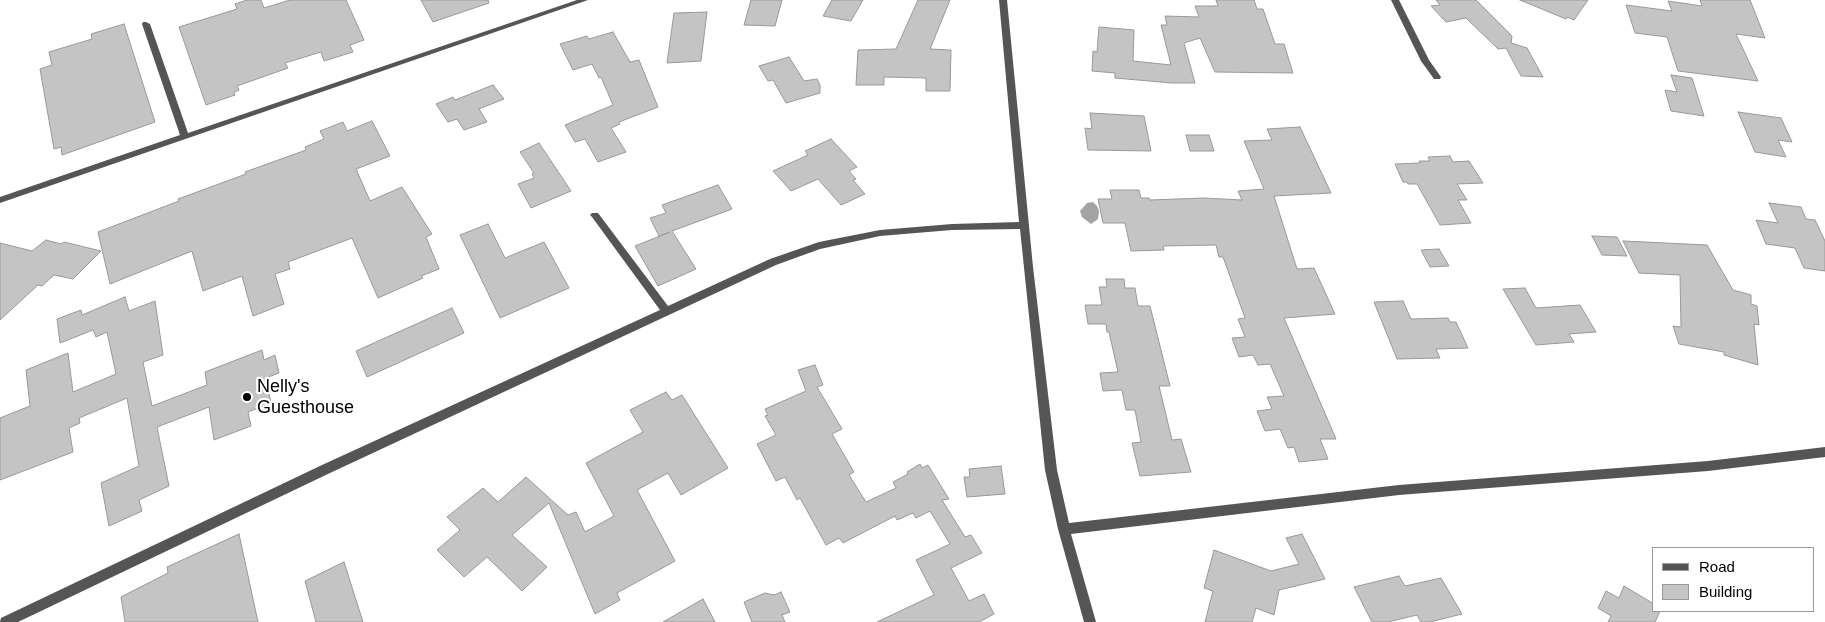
<!DOCTYPE html>
<html>
<head>
<meta charset="utf-8">
<style>
	body { margin:0 }
	#map { position:relative; width:1825px; height:622px; overflow:hidden; background:#fff; font-family:Helvetica,sans-serif }
	canvas { display:block }
	.legend { position:absolute; left:1652px; top:547px; width:162px; height:65px; box-sizing:border-box; background:#fff; border:1px solid #999; margin:0; padding:6px 9px; list-style:none; font-size:15px; color:#000 }
	.legend li { display:flex; align-items:center; gap:10px; height:25px }
	.legend b { width:25px; border:1px solid #999 }
</style>
</head>
<body>
<div id="map">
<canvas width="1825" height="622"></canvas>
<ul class="legend">
<li><b style="height:6px;background:#555"></b>Road</li>
<li><b style="height:14px;background:#c4c4c4"></b>Building</li>
</ul>
</div>
<script>
const ctx = document.querySelector('canvas').getContext('2d');
ctx.lineJoin = 'round';
function fillPath(path, color) {
  ctx.fillStyle = color;
  ctx.fill(path, 'evenodd');
}
function toPath(rows) {
  const path = new Path2D();
  for (const r of rows) {
    path.moveTo(r[0], r[1]);
    for (let i = 2; i < r.length; i += 2) path.lineTo(r[i], r[i + 1]);
  }
  return path;
}
function strokePath(path, color, width, dash) {
  ctx.strokeStyle = color;
  ctx.lineWidth = width;
  ctx.lineCap = dash ? 'butt' : 'round';
  ctx.setLineDash(dash || []);
  ctx.stroke(path);
}
function write(font, color, halo, rows, align = 'center') {
  ctx.font = font + ' Helvetica,sans-serif';
  ctx.lineWidth = 4.5;
  ctx.setLineDash([]);
  ctx.textBaseline = 'middle';
  ctx.strokeStyle = halo;
  ctx.fillStyle = color;
  for (const [text, x, y, turn = 0] of rows) {
    ctx.save();
    ctx.translate(x, y);
    ctx.rotate((+turn || 0) * Math.PI / 180);
    ctx.textAlign = isNaN(turn) ? turn : align;
    if (halo) ctx.strokeText(text, 0, 0);
    ctx.fillText(text, 0, 0);
    ctx.restore();
  }
}
fillPath(toPath([
	[1093,202,1097,206,1099,211,1098,219,1091,224,1082,217,1080,211,1087,203]
]), '#a3a3a3');
const building = toPath([
	[247,0,261,0,264,8,290,0,346,0,364,40,350,45,353,52,324,61,321,52,285,63,288,68,237,86,239,90,234,92,235,95,206,105,179,27,237,9,235,4,247,0],
	[421,0,488,0,489,3,433,22,421,0],
	[751,0,782,0,775,26,744,25,751,0],
	[832,0,863,0,851,21,823,16,832,0],
	[918,0,950,0,930,49,951,50,950,91,926,91,926,78,884,77,884,85,856,85,858,50,896,49,918,0],
	[1216,0,1254,0,1257,9,1263,9,1275,44,1284,44,1293,73,1215,72,1200,38,1184,43,1195,83,1172,83,1115,78,1115,73,1092,71,1093,51,1097,52,1099,27,1134,30,1133,61,1171,65,1161,25,1167,25,1165,16,1199,17,1195,6,1218,6,1216,0],
	[1436,0,1476,0,1512,36,1511,43,1527,48,1543,77,1521,76,1506,48,1498,49,1466,18,1446,22,1431,6,1440,5,1436,0],
	[1520,0,1588,0,1574,20,1567,17,1566,19,1520,0],
	[1700,0,1750,0,1765,38,1736,34,1758,81,1678,71,1667,37,1635,33,1626,5,1672,11,1668,1,1702,6,1700,0],
	[707,12,701,61,667,63,674,13,707,12],
	[124,24,155,122,62,155,61,147,54,149,40,69,52,65,49,52,92,39,91,34,124,24],
	[613,32,630,62,639,60,658,107,619,122,620,124,611,128,626,152,598,162,585,139,575,142,565,125,613,105,601,77,599,78,592,64,573,70,560,44,587,36,589,39,613,32],
	[789,57,804,81,817,79,820,85,820,93,786,103,773,80,768,81,759,66,789,57],
	[1671,75,1692,78,1704,116,1671,111,1665,90,1677,92,1671,75],
	[493,85,504,99,479,109,487,122,464,130,457,119,448,122,436,104,453,97,455,100,493,85],
	[1738,112,1781,118,1792,142,1778,140,1786,157,1755,152,1738,112],
	[1090,113,1144,116,1151,151,1088,150,1085,128,1092,129,1090,113],
	[372,121,390,156,356,169,370,201,402,187,432,234,426,237,439,269,421,276,423,278,378,298,352,238,288,262,290,269,275,274,284,304,253,316,242,276,203,291,192,251,110,284,98,232,179,201,178,199,246,174,245,172,306,150,305,147,324,139,320,131,343,122,347,131,372,121],
	[1300,127,1331,193,1274,196,1297,269,1314,268,1335,314,1284,318,1336,439,1320,439,1328,459,1299,462,1294,447,1288,448,1280,429,1265,431,1257,411,1272,409,1267,397,1284,396,1270,364,1258,365,1253,355,1239,357,1232,338,1245,337,1238,319,1245,318,1223,257,1219,257,1216,245,1163,246,1164,250,1131,251,1125,223,1103,223,1098,199,1112,199,1110,190,1139,190,1141,198,1149,198,1150,200,1204,198,1242,200,1238,191,1264,189,1244,141,1272,140,1267,129,1300,127],
	[1186,135,1209,135,1214,151,1190,151,1186,135],
	[831,139,857,167,849,171,856,179,853,180,865,194,841,205,818,179,791,191,773,171,808,155,805,151,831,139],
	[539,143,571,191,531,208,518,184,534,178,532,174,534,173,520,152,539,143],
	[1450,156,1453,162,1469,161,1483,183,1457,184,1467,200,1458,200,1471,223,1440,225,1417,184,1408,184,1407,182,1403,182,1395,164,1420,163,1419,161,1430,161,1428,157,1450,156],
	[718,185,732,209,672,231,696,269,658,286,635,246,670,232,659,236,650,218,666,213,662,205,718,185],
	[1769,203,1801,207,1806,219,1815,220,1825,241,1825,271,1804,268,1795,248,1766,244,1756,220,1778,223,1769,203],
	[488,224,505,258,544,242,569,288,500,318,460,235,488,224],
	[1592,236,1617,237,1627,256,1602,255,1592,236],
	[46,240,61,244,64,242,101,251,73,279,54,275,42,286,38,285,0,320,0,243,32,251,46,240],
	[1623,241,1707,245,1733,290,1751,295,1751,304,1757,306,1759,325,1754,324,1758,365,1724,355,1724,352,1679,344,1673,326,1681,327,1680,275,1639,273,1623,241],
	[1439,249,1449,266,1430,267,1421,250,1439,249],
	[1106,279,1124,279,1125,288,1135,288,1138,306,1150,306,1170,386,1159,386,1172,440,1181,439,1191,472,1140,476,1132,443,1141,442,1135,410,1126,410,1122,390,1103,391,1100,373,1118,372,1109,332,1107,332,1106,324,1088,324,1085,305,1102,305,1099,287,1107,287,1106,279],
	[1525,288,1536,308,1580,305,1596,332,1569,334,1574,342,1536,345,1503,289,1525,288],
	[125,297,129,311,155,301,163,355,143,362,152,406,207,385,205,372,262,350,264,360,275,355,279,373,266,378,271,403,248,412,251,426,214,440,209,407,157,427,169,486,139,500,142,511,109,526,101,483,139,466,127,398,79,418,80,423,69,428,73,452,0,480,0,418,30,406,26,370,68,353,73,392,116,374,107,332,96,337,93,330,60,343,57,319,81,310,82,315,125,297],
	[1403,301,1411,319,1448,318,1450,322,1456,322,1468,348,1436,349,1440,358,1397,359,1374,302,1403,301],
	[452,308,464,333,367,377,356,351,452,308],
	[815,365,823,385,817,387,842,429,832,434,854,472,849,475,866,502,896,488,893,482,908,474,907,472,920,464,922,468,928,465,949,499,942,500,965,537,971,535,982,553,951,568,969,601,984,594,994,614,979,622,877,622,934,595,916,560,950,544,930,511,916,518,913,513,897,520,895,516,843,543,839,538,826,545,800,498,797,500,785,477,776,481,757,444,776,435,765,416,768,415,765,409,806,391,798,370,815,365],
	[666,392,672,400,682,395,728,468,681,495,668,473,637,490,675,561,617,593,620,600,595,614,549,503,512,535,547,567,522,591,487,557,464,577,437,550,460,530,447,517,483,488,498,502,526,477,568,515,576,512,585,532,614,516,586,463,643,432,630,410,666,392],
	[1001,466,1005,494,967,497,964,477,970,477,969,469,1001,466],
	[239,534,258,622,125,622,121,597,168,573,167,567,239,534],
	[1302,534,1325,579,1279,590,1274,615,1256,608,1252,622,1205,622,1213,591,1204,588,1214,550,1271,571,1299,564,1286,538,1302,534],
	[344,562,363,622,316,622,305,581,344,562],
	[1399,576,1405,586,1441,578,1462,614,1430,622,1421,622,1417,615,1388,622,1372,622,1354,587,1399,576],
	[1624,586,1654,604,1654,611,1660,611,1655,622,1608,622,1611,616,1598,608,1606,591,1619,598,1624,586],
	[781,592,790,612,782,615,785,622,752,622,744,602,765,593,774,595,781,592],
	[703,599,715,622,663,622,703,599]
]);
fillPath(building, '#c4c4c4');
strokePath(building, '#999', 1);
fillPath(toPath([
	[577,0,588,0,0,203,0,197,180,135,142,24,143,22,146,22,150,24,188,133,577,0],
	[999,0,1007,0,1033,267,1057,470,1069,523,1399,485,1708,461,1825,447,1825,457,1708,471,1399,495,1071,534,1096,622,1084,622,1058,529,1045,470,1020,229,952,230,880,236,820,249,776,265,330,473,18,622,0,622,1,618,322,465,660,310,592,217,590,215,592,213,598,213,668,306,770,259,819,242,880,230,952,224,1019,222,999,0],
	[1391,0,1399,0,1429,60,1441,77,1440,79,1434,79,1421,61,1391,0]
]), '#555');
for (const [x, y, r, color] of [
	[247,397,5,"#000"]
]) {
  const dot = new Path2D();
  dot.arc(x, y, r, 0, 2 * Math.PI);
  ctx.fillStyle = color;
  ctx.fill(dot);
  strokePath(dot, '#fff', 2);
}
write('18px', '#000', '#fff', [
	["Nelly's",257,387],
	["Guesthouse",257,408]
], 'left');
</script>
</body>
</html>
